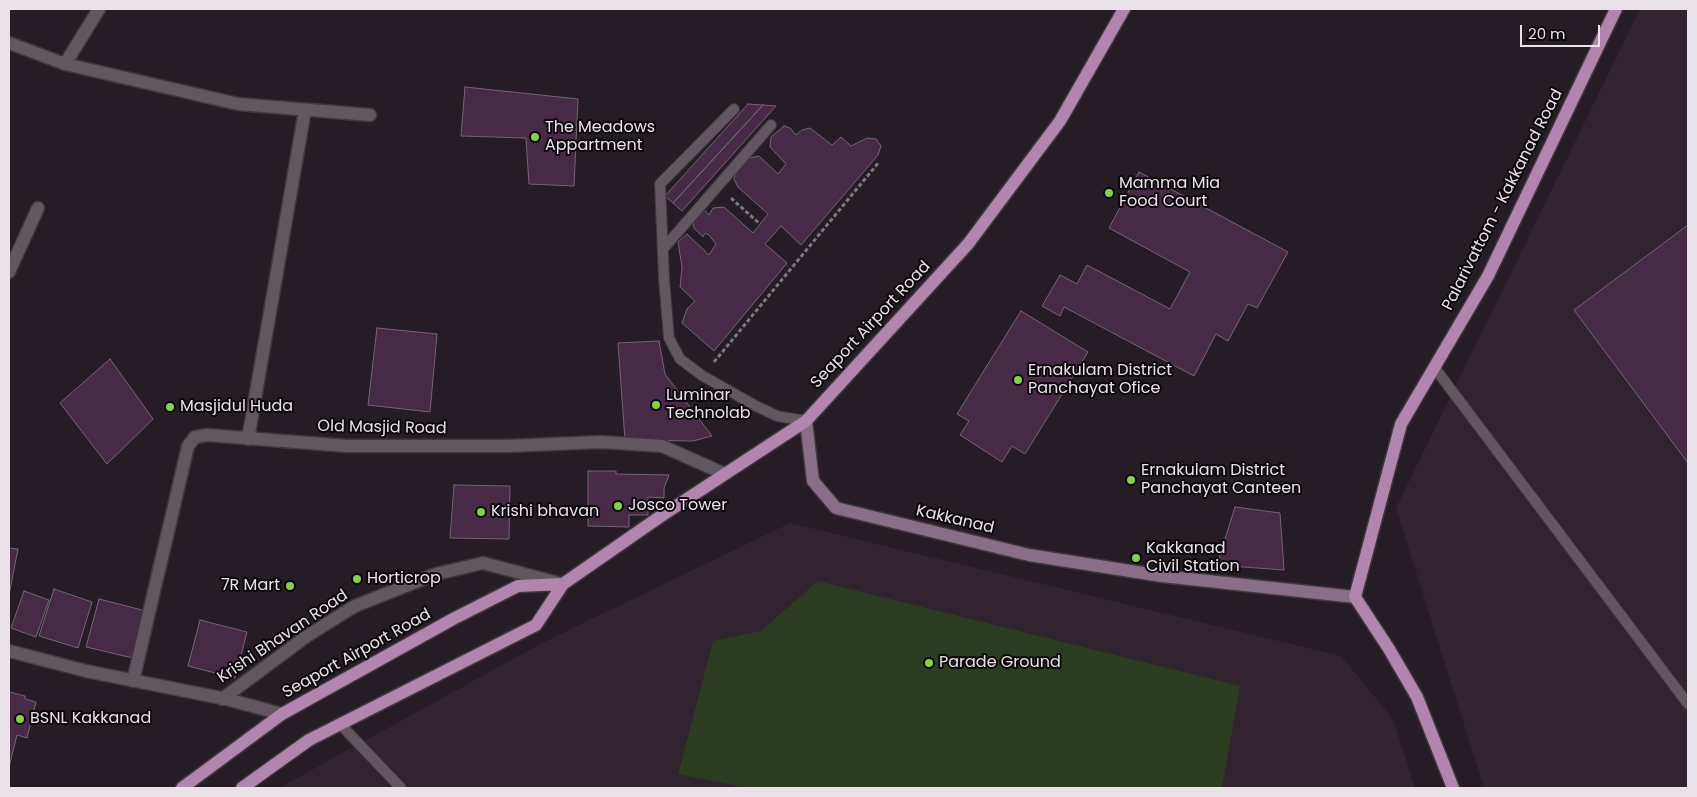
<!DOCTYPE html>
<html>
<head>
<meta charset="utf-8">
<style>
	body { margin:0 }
	#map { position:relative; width:1697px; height:797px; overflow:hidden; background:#261c25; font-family:Poppins,sans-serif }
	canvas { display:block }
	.frame { position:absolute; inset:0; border:10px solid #e9e3e9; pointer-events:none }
	.scale { position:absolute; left:1520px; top:25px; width:80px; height:22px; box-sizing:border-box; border:2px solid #e9e3e9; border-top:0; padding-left:6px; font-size:15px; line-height:18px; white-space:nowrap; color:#e9e3e9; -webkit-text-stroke:4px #0c080c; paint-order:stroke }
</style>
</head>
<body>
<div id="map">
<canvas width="1697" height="797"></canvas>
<div class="frame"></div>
<div class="scale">20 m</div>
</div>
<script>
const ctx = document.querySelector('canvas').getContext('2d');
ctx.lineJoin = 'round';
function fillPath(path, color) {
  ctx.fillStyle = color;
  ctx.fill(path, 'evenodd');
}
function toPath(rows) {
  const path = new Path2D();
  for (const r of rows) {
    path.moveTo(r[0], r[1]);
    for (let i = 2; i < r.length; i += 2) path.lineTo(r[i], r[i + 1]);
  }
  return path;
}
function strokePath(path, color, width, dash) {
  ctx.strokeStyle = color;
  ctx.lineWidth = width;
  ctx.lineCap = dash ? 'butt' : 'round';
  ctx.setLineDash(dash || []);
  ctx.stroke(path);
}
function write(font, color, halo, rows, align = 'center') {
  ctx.font = font + ' Poppins,sans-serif';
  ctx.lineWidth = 4;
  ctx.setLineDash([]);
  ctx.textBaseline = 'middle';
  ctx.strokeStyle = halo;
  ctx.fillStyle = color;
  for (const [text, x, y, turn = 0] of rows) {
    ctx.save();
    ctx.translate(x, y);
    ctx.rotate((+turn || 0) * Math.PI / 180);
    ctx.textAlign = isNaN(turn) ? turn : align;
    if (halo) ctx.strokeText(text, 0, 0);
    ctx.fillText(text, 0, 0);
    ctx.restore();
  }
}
fillPath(toPath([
	[1640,9,1688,9,1688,788,1484,788,1396,508],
	[790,523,1341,656,1393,719,1415,788,279,788,544,642]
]), '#312330');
fillPath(toPath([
	[818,581,1240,686,1222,788,748,788,678,774,713,641,761,631]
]), '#2b3c20');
const building = toPath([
	[465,87,578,99,574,186,529,184,526,138,461,136,465,87],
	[748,104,763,105,673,203,665,196,748,104],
	[763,105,776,106,682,211,673,203,763,105],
	[784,126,790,128,796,135,802,130,810,128,832,145,841,137,851,146,867,138,876,139,881,146,878,155,801,245,781,226,765,244,787,263,714,351,682,323,687,309,695,301,680,287,682,267,678,242,687,234,709,255,716,244,709,235,705,233,703,237,694,228,693,222,701,206,709,215,713,208,724,207,753,233,768,214,738,187,734,179,741,160,754,157,759,156,778,174,786,164,770,147,771,137,784,126],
	[1139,172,1288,252,1257,308,1248,304,1228,341,1216,334,1194,376,1064,307,1060,316,1042,306,1060,275,1077,284,1087,265,1170,309,1190,272,1109,228,1139,172],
	[1688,225,1688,463,1574,310,1688,225],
	[1021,311,1088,352,1025,454,1012,446,1002,462,960,435,969,421,957,414,1021,311],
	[377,328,437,334,430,412,368,405,377,328],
	[659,341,665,374,712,436,693,441,625,440,618,343,659,341],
	[110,359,153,419,107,464,60,403,110,359],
	[588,471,616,471,616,474,669,475,664,488,664,498,648,497,648,515,629,515,629,527,588,526,588,471],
	[454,485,510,486,509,539,450,538,454,485],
	[1235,507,1280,513,1284,570,1217,565,1235,507],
	[9,548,18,549,9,595,9,548],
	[54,589,92,602,78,648,39,636,54,589],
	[24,591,49,600,36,637,11,628,24,591],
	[99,599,146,611,133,658,86,647,99,599],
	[200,620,247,632,235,678,188,666,200,620],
	[9,692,25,696,25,699,36,702,27,738,17,735,9,767,9,692]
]);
fillPath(building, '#472a45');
strokePath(building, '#736772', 1);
const lane = toPath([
	[734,109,660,184,664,279,669,338,680,359,703,376,756,406,777,416,806,421],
	[663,249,771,125],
	[1434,367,1688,704],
	[340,724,401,788]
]);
const street = toPath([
	[9,43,65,64,238,104,370,115],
	[65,64,99,9],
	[9,272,38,208],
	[248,439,305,110],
	[9,651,86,671,226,699,282,714],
	[133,681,188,446,195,437,207,435,347,446,507,446,601,442,662,446,725,474],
	[222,699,307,636,355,606,436,574,483,563,558,583]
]);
const secondary = toPath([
	[806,421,813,481,836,508,1029,555,1162,576,1355,597]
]);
const primary = toPath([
	[182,788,282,714,453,619,518,586,563,584],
	[242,788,309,740,536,625,563,584,661,516,806,421,968,244,1060,121,1124,9],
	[1453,788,1417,697,1389,649,1355,597,1401,424,1488,276,1616,9]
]);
strokePath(lane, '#3f373e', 12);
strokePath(street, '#3f373e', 15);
strokePath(secondary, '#3f373e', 15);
strokePath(primary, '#3f373e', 15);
strokePath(toPath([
	[731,198,760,224],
	[714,362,879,162]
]), '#807880', 3, [4, 2.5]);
strokePath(lane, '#625761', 10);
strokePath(street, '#625761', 12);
strokePath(secondary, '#896e87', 12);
strokePath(primary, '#b185ad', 12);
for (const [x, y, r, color] of [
	[535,137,5,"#84cf4d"],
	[1109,193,5,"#84cf4d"],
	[1018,380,5,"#84cf4d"],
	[656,405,5,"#84cf4d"],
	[170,407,5,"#84cf4d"],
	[1131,480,5,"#84cf4d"],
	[618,506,5,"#84cf4d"],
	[481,512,5,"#84cf4d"],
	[1136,558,5,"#84cf4d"],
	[357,579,5,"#84cf4d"],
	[290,586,5,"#84cf4d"],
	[929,663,5,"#84cf4d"],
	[20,719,5,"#84cf4d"]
]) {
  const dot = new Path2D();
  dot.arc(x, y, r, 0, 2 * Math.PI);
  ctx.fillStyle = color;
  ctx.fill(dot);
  strokePath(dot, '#0c080c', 2);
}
write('16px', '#e9e3e9', '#0c080c', [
	["The Meadows",545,128],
	["Appartment",545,146],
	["Mamma Mia",1119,184],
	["Food Court",1119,202],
	["Ernakulam District",1028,371],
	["Panchayat Ofice",1028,389],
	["Luminar",666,396],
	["Technolab",666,414],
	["Masjidul Huda",180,407],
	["Ernakulam District",1141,471],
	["Panchayat Canteen",1141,489],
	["Josco Tower",628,506],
	["Krishi bhavan",491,512],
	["Kakkanad",1146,549],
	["Civil Station",1146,567],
	["Horticrop",367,579],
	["7R Mart",280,586,"right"],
	["Parade Ground",939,663],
	["BSNL Kakkanad",30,719]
], 'left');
write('16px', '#e9e3e9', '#0c080c', [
	["Palarivattom - Kakkanad Road",1503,200,-63],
	["Seaport Airport Road",871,325,-47],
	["Old Masjid Road",382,428,1],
	["Kakkanad",955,520,13],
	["Krishi Bhavan Road",283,637,-34],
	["Seaport Airport Road",357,654,-29]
]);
</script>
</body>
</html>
